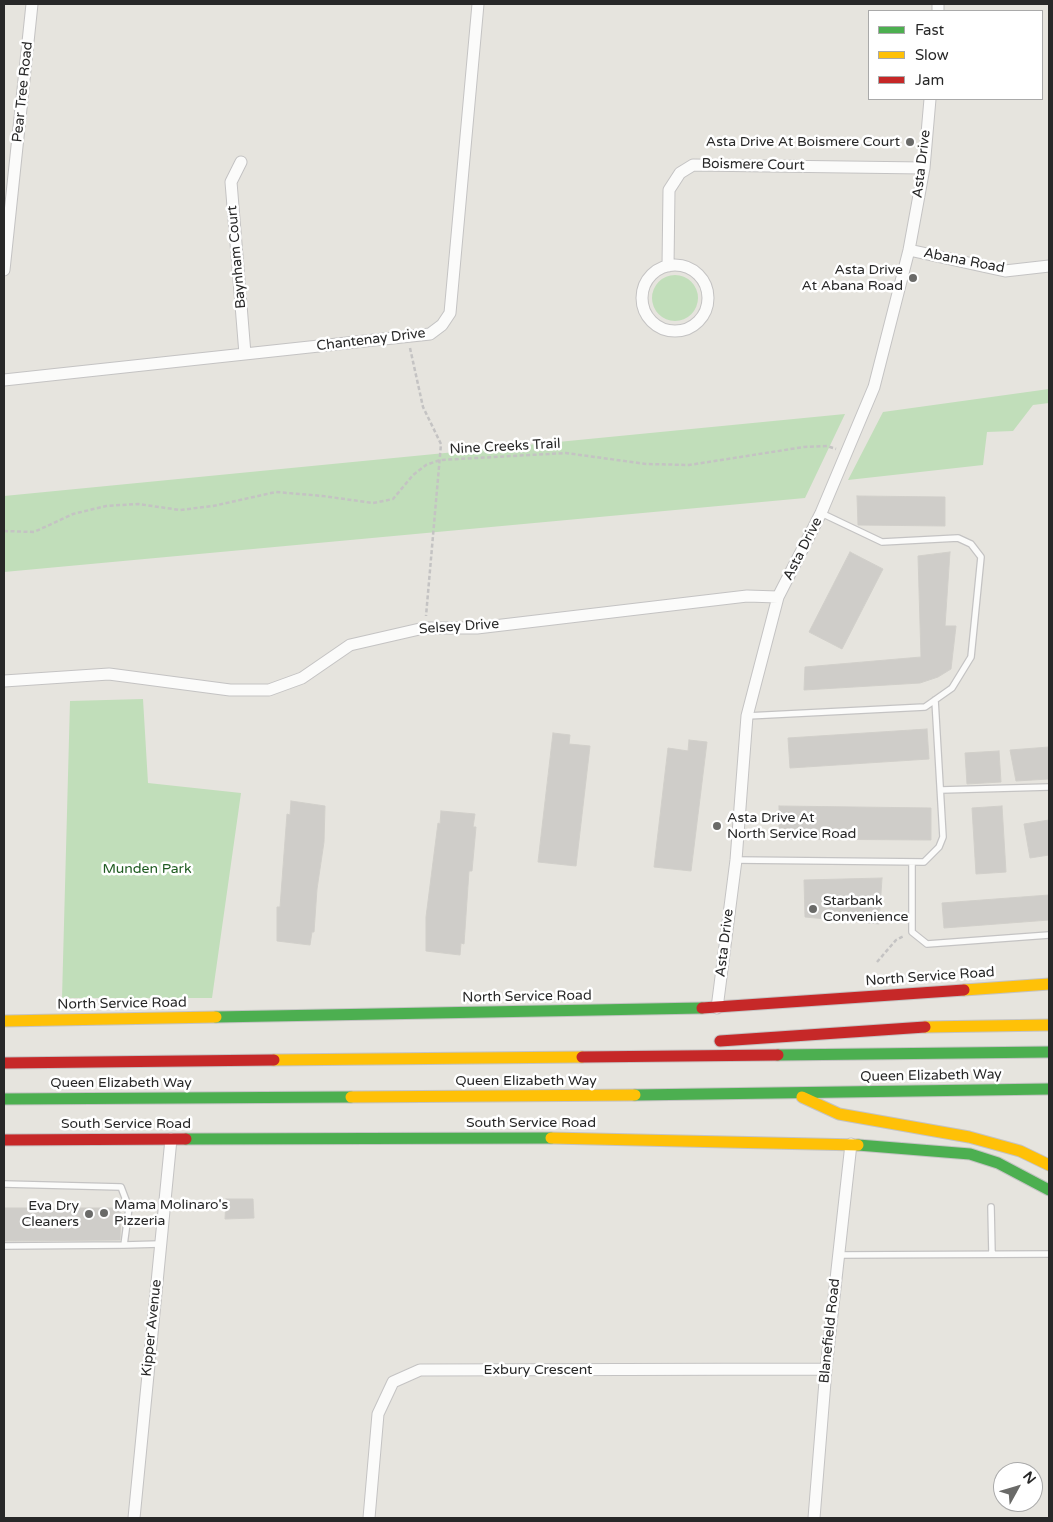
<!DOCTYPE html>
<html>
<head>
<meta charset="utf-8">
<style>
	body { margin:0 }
	#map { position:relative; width:1053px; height:1522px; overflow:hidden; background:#e6e4de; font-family:"Varela Round",sans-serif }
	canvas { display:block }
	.frame { position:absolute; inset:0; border:5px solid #282828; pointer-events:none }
	.legend { position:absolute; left:868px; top:10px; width:175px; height:90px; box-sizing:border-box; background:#fff; border:1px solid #a9a9a9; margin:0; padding:6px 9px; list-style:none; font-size:15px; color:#282828 }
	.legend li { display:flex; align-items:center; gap:10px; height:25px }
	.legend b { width:25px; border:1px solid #a9a9a9 }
	.north { position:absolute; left:993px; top:1462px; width:50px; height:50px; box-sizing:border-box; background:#fff; border:1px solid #a9a9a9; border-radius:50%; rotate:51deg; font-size:14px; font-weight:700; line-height:20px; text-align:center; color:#282828 }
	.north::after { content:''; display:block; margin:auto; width:18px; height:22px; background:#6a6a68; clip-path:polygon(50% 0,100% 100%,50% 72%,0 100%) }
</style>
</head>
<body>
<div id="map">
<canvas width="1053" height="1522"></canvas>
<div class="frame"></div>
<ul class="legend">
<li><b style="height:6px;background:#4caf50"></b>Fast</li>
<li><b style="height:6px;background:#ffc107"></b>Slow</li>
<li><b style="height:6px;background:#c62828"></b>Jam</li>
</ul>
<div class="north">N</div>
</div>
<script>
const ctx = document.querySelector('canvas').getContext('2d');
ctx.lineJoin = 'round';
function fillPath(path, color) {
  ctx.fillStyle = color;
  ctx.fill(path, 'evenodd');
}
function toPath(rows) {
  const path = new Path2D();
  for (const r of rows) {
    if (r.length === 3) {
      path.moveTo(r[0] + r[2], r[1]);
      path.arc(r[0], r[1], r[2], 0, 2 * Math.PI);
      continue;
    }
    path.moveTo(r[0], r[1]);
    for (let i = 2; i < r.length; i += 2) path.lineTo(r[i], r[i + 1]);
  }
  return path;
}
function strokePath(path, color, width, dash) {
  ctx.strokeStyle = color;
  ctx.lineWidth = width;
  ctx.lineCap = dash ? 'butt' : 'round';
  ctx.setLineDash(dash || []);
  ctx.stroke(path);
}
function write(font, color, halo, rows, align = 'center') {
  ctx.font = font + ' "Varela Round",sans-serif';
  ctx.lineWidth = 5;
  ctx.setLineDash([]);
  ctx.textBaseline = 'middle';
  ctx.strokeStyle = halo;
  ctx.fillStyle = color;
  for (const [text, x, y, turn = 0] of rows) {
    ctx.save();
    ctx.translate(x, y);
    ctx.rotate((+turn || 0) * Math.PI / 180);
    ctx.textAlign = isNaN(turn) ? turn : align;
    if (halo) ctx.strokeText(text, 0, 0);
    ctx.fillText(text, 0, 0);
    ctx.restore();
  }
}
fillPath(toPath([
	[675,298,23],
	[1049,389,1049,403,1033,405,1013,431,987,432,983,465,848,480,883,412],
	[845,414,805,498,4,572,4,496],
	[143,699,148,783,241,793,212,998,62,998,70,701]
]), '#c1deba');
const building = toPath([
	[857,496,945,497,945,526,858,525,857,496],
	[850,552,883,569,842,649,809,632,850,552],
	[950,552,945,626,956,626,951,669,938,677,920,683,804,690,805,667,921,657,918,556,950,552],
	[927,729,929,759,790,768,788,738,927,729],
	[553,733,570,735,569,744,590,746,576,866,538,862,553,733],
	[689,740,707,742,691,871,654,867,668,748,688,751,689,740],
	[1049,747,1049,779,1016,781,1010,750,1049,747],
	[999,751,1001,782,967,784,965,753,999,751],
	[291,801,325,806,324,842,317,889,314,932,312,932,310,945,277,941,277,907,280,907,287,814,290,815,291,801],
	[779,806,931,808,931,840,779,839,779,806],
	[1002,806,1006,872,976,874,972,808,1002,806],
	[441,811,475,814,473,827,476,827,472,871,469,871,464,944,461,943,460,955,426,951,426,917,438,823,440,824,441,811],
	[1049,820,1049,855,1030,858,1024,824,1049,820],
	[882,878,879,924,805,917,804,880,882,878],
	[1049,895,1049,920,944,928,942,903,1049,895],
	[226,1199,253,1199,254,1218,225,1219,226,1199],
	[4,1208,121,1208,120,1240,4,1241,4,1208]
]);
fillPath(building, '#cfcdc9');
strokePath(building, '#d1cfca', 1);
const lane = toPath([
	[747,716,925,707,952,688,971,657,981,557,971,544,958,538,882,542,821,513],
	[941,790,1049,787],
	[736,860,924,862,939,847,943,837,935,700],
	[912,862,912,932,927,944,1049,935],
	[4,1184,121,1187,129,1208,124,1245,160,1244],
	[991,1207,992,1254],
	[4,1246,124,1245],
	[838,1255,1049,1254]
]);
const street = toPath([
	[938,11,938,4],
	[241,162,231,182,245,354],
	[909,250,1005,271,1049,266],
	[675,298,33],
	[668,266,669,190,680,173,693,165,924,168],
	[4,270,32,4],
	[4,380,430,334,442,325,450,313,478,4],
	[4,681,109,674,230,690,269,690,302,678,350,645,424,628,477,628,747,596,778,597],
	[717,1008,736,860,747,716,778,597,821,513,874,387,909,250,924,168,930,99],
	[134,1518,171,1139],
	[369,1518,378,1414,393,1382,420,1370,826,1369],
	[814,1518,826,1369,851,1144]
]);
const fast = toPath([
	[216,1017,702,1008],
	[778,1055,1049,1052],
	[635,1095,1049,1089],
	[4,1099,351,1097],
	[186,1139,551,1138],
	[858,1145,970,1154,998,1163,1049,1190]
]);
const slow = toPath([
	[964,990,1049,984],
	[4,1021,216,1017],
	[925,1027,1049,1025],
	[274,1060,582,1057],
	[351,1097,635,1095],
	[802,1097,839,1114,969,1137,1020,1151,1049,1165],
	[551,1138,858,1145]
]);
const jam = toPath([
	[702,1008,964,990],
	[720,1041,925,1027],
	[582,1057,778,1055],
	[4,1063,274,1060],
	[4,1140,186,1139]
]);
strokePath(lane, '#c4c3c3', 8);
strokePath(street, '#c4c3c3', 13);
strokePath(fast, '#c4c3c3', 13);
strokePath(slow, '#c4c3c3', 13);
strokePath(jam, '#c4c3c3', 13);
strokePath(toPath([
	[410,348,423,407,441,444,426,616],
	[4,531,34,532,73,514,106,506,138,504,180,510,213,506,276,492,323,496,373,503,393,499,413,475,426,465,440,460,566,453,646,464,689,465,804,447,827,446,836,449],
	[877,962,896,940,904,936]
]), '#c4c3c3', 2.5, [4, 2.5]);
strokePath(lane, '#fbfbfa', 5.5);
strokePath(street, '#fbfbfa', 11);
strokePath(fast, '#4caf50', 11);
strokePath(slow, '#ffc107', 11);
strokePath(jam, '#c62828', 11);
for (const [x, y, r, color] of [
	[910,142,5,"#6a6a68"],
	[913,278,5,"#6a6a68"],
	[717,826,5,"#6a6a68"],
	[813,909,5,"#6a6a68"],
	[104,1213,5,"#6a6a68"],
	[89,1214,5,"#6a6a68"]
]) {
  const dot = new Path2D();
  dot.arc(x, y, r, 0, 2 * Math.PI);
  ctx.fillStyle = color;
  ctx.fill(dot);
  strokePath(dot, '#fff', 2);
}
write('14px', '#282828', '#fff', [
	["Pear Tree Road",23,92,-84],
	["Asta Drive",922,164,-83],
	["Boismere Court",753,165,1],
	["Baynham Court",237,257,-95],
	["Abana Road",964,261,11],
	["Chantenay Drive",371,340,-7],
	["Nine Creeks Trail",505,447,-3],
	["Asta Drive",803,549,-63],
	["Selsey Drive",459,627,-4],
	["Asta Drive",725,943,-83],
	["North Service Road",930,977,-4],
	["North Service Road",527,997,-1],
	["North Service Road",122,1004,-1],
	["Queen Elizabeth Way",931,1076,-1],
	["Queen Elizabeth Way",526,1081],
	["Queen Elizabeth Way",121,1083],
	["South Service Road",531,1123],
	["South Service Road",126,1124],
	["Kipper Avenue",152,1328,-84],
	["Blanefield Road",830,1331,-84],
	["Exbury Crescent",538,1370]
]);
write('14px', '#282828', '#fff', [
	["Asta Drive At Boismere Court",900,142],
	["Asta Drive",903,270],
	["At Abana Road",903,286],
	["Asta Drive At",727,818,"left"],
	["North Service Road",727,834,"left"],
	["Starbank",823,901,"left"],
	["Convenience",823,917,"left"],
	["Mama Molinaro's",114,1205,"left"],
	["Pizzeria",114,1221,"left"],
	["Eva Dry",79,1206],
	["Cleaners",79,1222]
], 'right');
write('14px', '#205c22', '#fff', [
	["Munden Park",147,869]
]);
</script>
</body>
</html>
